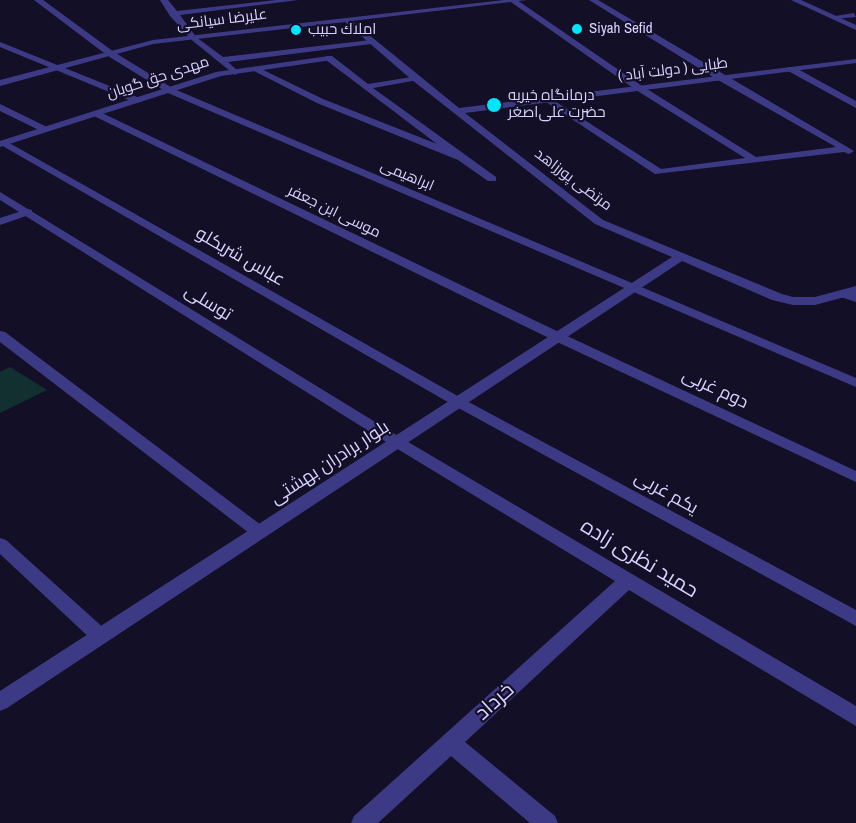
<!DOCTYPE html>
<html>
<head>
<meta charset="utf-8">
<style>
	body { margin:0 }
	canvas { display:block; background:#130f26 }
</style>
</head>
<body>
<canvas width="856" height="823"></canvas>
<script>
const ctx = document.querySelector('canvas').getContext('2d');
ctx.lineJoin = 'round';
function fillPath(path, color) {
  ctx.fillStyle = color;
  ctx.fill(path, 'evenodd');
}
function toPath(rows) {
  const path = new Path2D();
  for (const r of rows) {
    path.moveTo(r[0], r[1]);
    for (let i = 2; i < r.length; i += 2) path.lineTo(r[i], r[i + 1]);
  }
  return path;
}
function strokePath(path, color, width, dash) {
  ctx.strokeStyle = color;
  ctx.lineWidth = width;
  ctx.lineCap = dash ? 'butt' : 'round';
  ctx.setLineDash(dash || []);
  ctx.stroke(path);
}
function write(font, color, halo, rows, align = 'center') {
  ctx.font = font + ' "Archivo Narrow",Cairo,sans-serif';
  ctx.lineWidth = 4.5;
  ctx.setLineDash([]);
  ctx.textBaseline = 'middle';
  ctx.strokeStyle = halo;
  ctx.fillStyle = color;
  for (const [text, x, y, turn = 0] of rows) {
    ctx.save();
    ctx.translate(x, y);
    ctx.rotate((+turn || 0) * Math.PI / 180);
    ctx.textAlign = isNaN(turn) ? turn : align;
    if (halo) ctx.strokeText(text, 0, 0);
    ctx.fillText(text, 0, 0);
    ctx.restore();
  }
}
fillPath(toPath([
	[10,367,47,390,0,413,0,372]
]), '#12302f');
fillPath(toPath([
	[34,0,43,0,114,52,174,89,856,378,856,387,168,93,108,56,34,0],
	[160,0,168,0,177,11,276,0,298,0,180,15,196,37,223,57,371,40,375,42,371,44,228,62,239,72,235,75,193,41,170,16,160,0],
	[508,0,517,0,642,86,756,157,836,147,718,80,589,0,598,0,854,151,849,154,844,152,655,174,543,100,550,98,661,169,745,158,636,90,508,0],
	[854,13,856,17,833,19,829,17,854,13],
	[0,42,142,99,143,101,136,103,0,47,0,42],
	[326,56,332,56,368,84,418,76,418,80,373,88,496,177,496,181,488,181,458,160,317,103,250,69,257,67,323,99,437,144,326,60,326,56],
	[788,67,794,67,856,101,856,108,788,71,788,67],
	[0,104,49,128,51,130,43,132,0,111,0,104],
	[94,112,100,112,563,334,856,471,856,482,553,340,94,116,94,112],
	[4,140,463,399,856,610,856,626,453,405,1,145,1,141,4,140],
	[0,192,403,439,856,706,856,726,629,590,465,742,555,816,558,823,530,823,451,756,378,823,351,823,354,816,615,581,391,445,0,200,0,192],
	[845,290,856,294,856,302,841,297,839,294,841,291,845,290],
	[0,331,5,332,265,528,268,532,265,536,253,536,0,342,0,331],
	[0,538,6,540,107,631,110,636,107,641,100,644,93,641,0,554,0,538]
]), '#3d3a85');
fillPath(toPath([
	[504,0,527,0,352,21,459,108,856,59,856,63,465,113,603,220,782,294,793,297,815,297,856,286,856,294,815,305,793,305,772,300,682,261,7,708,0,711,0,691,672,257,595,224,412,80,345,22,153,44,0,86,0,80,153,40,504,0],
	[791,0,801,0,856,25,856,30,791,0],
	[329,56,333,58,332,60,221,76,0,147,0,141,216,72,329,56],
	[28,209,32,210,32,214,0,225,0,218,28,209]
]), '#3d3a85');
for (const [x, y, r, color] of [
	[577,29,6,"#00e5ff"],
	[296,30,6,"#00e5ff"],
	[494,105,8,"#00e5ff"]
]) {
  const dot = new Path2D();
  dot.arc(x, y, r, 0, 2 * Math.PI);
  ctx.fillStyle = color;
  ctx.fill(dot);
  strokePath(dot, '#130f26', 2);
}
write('15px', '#d9d4ff', '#130f26', [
	["علیرضا سیانکی",222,20,-7],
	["طبایی ( دولت آباد )",673,70,-7],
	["مهدی حق گویان",158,78,-18],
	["ابراهیمی",407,176,23],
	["مرتضی پورزاهد",573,180,37],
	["موسی ابن جعفر",334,212,26]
]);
write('15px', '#d9d4ff', '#130f26', [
	["Siyah Sefid",589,29],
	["املاك حبيب",308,30],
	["درمانگاه خیریه",508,96],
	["حضرت علی‌اصغر",508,113]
], 'left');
write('18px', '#d9d4ff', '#130f26', [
	["عباس شریکلو",240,257,30],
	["توسلی",208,303,32],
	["دوم غربی",715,389,25],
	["بلوار برادران بهشتی",330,463,-33],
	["یکم غربی",666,493,29]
]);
write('21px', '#d9d4ff', '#130f26', [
	["حمید نظری زاده",639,559,31],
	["خرداد",495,702,-42]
]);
</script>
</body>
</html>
